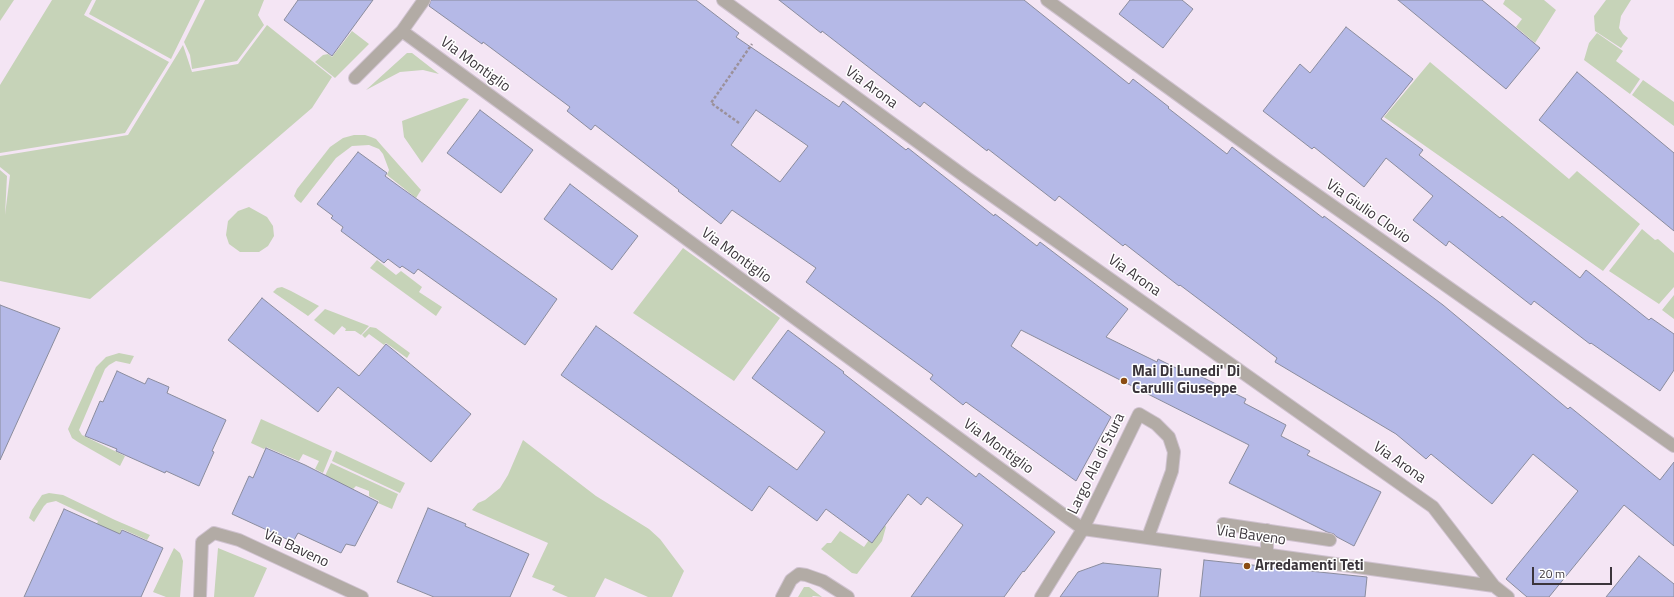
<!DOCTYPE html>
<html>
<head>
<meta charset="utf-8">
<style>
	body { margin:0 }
	#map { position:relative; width:1674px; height:597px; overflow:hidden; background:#f4e5f4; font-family:"Titillium Web",sans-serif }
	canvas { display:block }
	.scale { position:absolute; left:1532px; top:567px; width:80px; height:18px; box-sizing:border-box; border:2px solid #3b353b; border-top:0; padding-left:5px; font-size:12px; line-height:14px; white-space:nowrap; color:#3b353b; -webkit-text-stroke:3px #fff; paint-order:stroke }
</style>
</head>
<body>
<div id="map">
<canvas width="1674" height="597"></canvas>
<div class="scale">20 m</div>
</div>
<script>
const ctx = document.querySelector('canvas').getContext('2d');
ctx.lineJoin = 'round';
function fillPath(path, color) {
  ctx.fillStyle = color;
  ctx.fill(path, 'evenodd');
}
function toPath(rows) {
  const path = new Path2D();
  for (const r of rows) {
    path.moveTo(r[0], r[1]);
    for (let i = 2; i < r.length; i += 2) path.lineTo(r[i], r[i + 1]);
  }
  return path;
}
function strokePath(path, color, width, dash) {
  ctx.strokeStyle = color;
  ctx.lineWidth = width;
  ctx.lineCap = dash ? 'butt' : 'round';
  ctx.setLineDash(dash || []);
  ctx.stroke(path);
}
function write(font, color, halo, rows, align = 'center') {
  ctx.font = font + ' "Titillium Web",sans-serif';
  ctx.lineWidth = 3;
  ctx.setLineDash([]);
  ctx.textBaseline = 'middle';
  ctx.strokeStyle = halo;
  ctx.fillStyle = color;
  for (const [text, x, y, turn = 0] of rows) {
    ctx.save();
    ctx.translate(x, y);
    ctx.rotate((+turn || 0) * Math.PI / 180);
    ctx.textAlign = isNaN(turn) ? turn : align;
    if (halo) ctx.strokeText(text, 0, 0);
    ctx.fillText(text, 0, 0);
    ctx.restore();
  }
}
fillPath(toPath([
	[0,0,14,0,0,21],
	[52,0,92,0,84,15,169,62,125,133,0,153,0,85],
	[96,0,200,0,171,59,89,14],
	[205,0,264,0,258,15,264,25,237,61,192,69,190,55,184,42],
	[1505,0,1544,0,1556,10,1535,43,1516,27,1522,19,1503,4],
	[1606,0,1631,0,1621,16,1619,28,1623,34,1628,38,1621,48,1595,31,1594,16],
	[267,25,332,77,312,108,90,299,0,281,0,170,7,176,5,215,10,175,0,167,0,156,128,135,183,45,192,72,238,64],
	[352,31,369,44,335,78,315,62,323,55,328,54,332,57],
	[1597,33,1623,51,1616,61,1640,79,1630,94,1584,60,1589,43],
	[407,53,412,53,439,74,423,70,400,72,366,90],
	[1430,62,1569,179,1577,171,1640,224,1603,271,1384,117],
	[1643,80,1674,102,1674,126,1632,95],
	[464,98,469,99,422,163,404,137,402,121],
	[354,135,365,135,371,137,376,139,382,146,421,190,416,198,387,175,389,170,383,154,379,149,369,145,352,146,336,158,301,203,297,200,294,196,297,189,330,147,343,138],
	[249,207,267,217,273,226,274,236,268,246,259,252,240,252,229,244,226,235,228,221,238,211],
	[1642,229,1655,240,1658,239,1674,253,1674,287,1659,304,1609,271],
	[683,248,780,318,734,381,633,313],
	[377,260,396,275,401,271,422,287,419,292,442,307,436,316,370,268],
	[282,287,291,291,319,306,308,316,273,292,277,288],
	[1674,295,1674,319,1662,310],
	[325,309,333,312,369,326,361,335,355,331,345,331,346,329,342,326,334,335,314,320],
	[370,327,376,328,410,353,407,358,386,343,384,345,369,334,365,338,362,335],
	[119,353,134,356,130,364,116,361,109,365,105,369,79,430,82,435,125,456,120,466,78,442,72,438,68,429,96,367,106,357],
	[261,419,332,451,323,473,315,469,319,461,303,454,299,461,266,447,264,449,251,443],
	[523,440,596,496,649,529,660,539,684,571,672,597,648,597,605,578,595,597,568,597,552,590,555,586,532,577,548,543,472,510,478,503,485,500,500,488,508,475],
	[336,451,405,483,400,493,336,463,332,461],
	[331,463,398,494,392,509,378,503,379,501,369,496,369,491,356,486,353,489,324,478],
	[49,493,63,495,115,520,150,535,147,540,122,529,118,536,96,526,98,521,56,501,47,503,44,506,34,522,29,518,32,510,42,495],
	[882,521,886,527,882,541,857,574,852,573,821,549,827,543,831,543,840,531,864,547],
	[174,548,180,553,183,561,180,597,166,597,153,592],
	[218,548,267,568,254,597,214,597],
	[804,587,809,587,822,597,813,596,812,597,798,597]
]), '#c6d3b8');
const building = toPath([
	[298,0,373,0,332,56,284,20,298,0],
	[431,0,696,0,739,33,736,37,839,107,843,101,906,150,908,148,994,216,995,214,1037,246,1040,242,1128,309,1106,337,1157,362,1158,359,1188,374,1190,371,1246,399,1244,403,1286,425,1281,436,1310,451,1307,455,1381,492,1354,546,1337,537,1334,534,1327,532,1229,483,1249,445,1021,330,1011,346,1111,417,1076,481,966,402,963,405,930,379,933,375,806,282,816,268,732,210,721,224,678,191,679,190,595,125,591,130,567,111,570,107,483,42,482,44,429,6,431,0],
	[756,110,808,146,780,182,731,145,756,110],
	[779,0,1024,0,1129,84,1133,79,1169,107,1168,108,1227,154,1232,147,1323,218,1324,216,1443,305,1568,409,1570,407,1660,480,1674,462,1674,546,1624,505,1549,597,1527,597,1506,579,1578,491,1533,454,1492,504,1431,454,1426,459,1396,434,1275,362,1277,358,1180,285,1179,286,1125,244,1123,246,1059,196,1055,201,988,149,987,151,924,102,920,107,822,31,821,33,779,0],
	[1130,0,1182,0,1193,9,1163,48,1119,14,1130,0],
	[1398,0,1482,0,1540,48,1506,89,1398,0],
	[1346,27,1413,79,1381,119,1423,150,1419,155,1500,218,1502,216,1580,278,1586,270,1649,320,1651,318,1674,334,1674,370,1660,391,1591,343,1590,344,1534,301,1531,305,1449,241,1446,246,1413,220,1433,196,1386,158,1364,187,1314,147,1312,149,1263,111,1300,64,1310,73,1346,27],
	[1577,72,1674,153,1674,231,1539,120,1577,72],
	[480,110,533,150,501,193,447,153,480,110],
	[358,152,387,173,385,176,400,187,557,299,525,345,418,269,414,274,402,266,400,268,388,259,384,263,341,231,343,227,331,218,333,216,317,204,358,152],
	[570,184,638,236,612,270,544,219,570,184],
	[262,298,359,376,386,344,471,414,431,462,338,387,318,412,228,340,262,298],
	[0,305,60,328,0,460,0,305],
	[596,326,797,470,825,432,752,378,788,330,844,372,843,373,976,477,979,473,1055,532,1024,572,1023,571,1004,597,911,597,963,525,927,497,921,505,908,494,872,543,826,509,817,521,769,486,752,511,561,375,596,326],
	[117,371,145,384,148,378,169,387,167,393,226,420,212,451,214,452,199,486,166,471,165,473,116,451,117,449,85,436,100,401,103,402,117,371],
	[266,448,305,465,378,502,355,546,346,544,341,553,298,533,293,542,232,514,249,476,253,478,266,448],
	[428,508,466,524,465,526,529,554,510,597,434,597,397,582,428,508],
	[64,509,120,534,122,530,163,548,141,597,24,597,64,509],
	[1639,556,1674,584,1674,597,1606,597,1639,556],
	[1204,560,1367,577,1365,597,1200,597,1204,560],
	[1103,563,1161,569,1158,597,1060,597,1078,572,1103,563]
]);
fillPath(building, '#b5b9e7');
strokePath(building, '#8a8c9d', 1);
const minor = toPath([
	[723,0,967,178,1433,507,1494,586,1508,597],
	[1047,0,1276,166,1674,446],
	[402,31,1083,529,1139,414,1156,424,1169,437,1174,452,1172,471,1148,537],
	[355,78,402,31,424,0],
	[1223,524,1330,540],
	[1267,554,1267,530],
	[200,597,202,542,214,533,239,540,362,597],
	[782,597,791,580,799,574,806,575,823,581,848,597],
	[1041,597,1083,529,1494,586]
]);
strokePath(minor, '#cfc2cf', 14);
strokePath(toPath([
	[739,123,711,103,752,44]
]), '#9b919b', 2.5, [3, 2]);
strokePath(minor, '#b2aba5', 12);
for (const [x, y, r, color] of [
	[1124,381,4,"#8b4c13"],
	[1247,566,4,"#8b4c13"]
]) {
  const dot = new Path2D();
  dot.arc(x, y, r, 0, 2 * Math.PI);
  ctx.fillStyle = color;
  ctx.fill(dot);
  strokePath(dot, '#fff', 1.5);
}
write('15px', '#3b353b', '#fff', [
	["Via Montiglio",475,65,36],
	["Via Arona",871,88,36],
	["Via Giulio Clovio",1368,212,35],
	["Via Montiglio",736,256,36],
	["Via Arona",1134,276,35],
	["Via Montiglio",998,447,36],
	["Via Arona",1399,463,35],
	["Largo Ala di Stura",1097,464,-64],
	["Via Baveno",1251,536,8],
	["Via Baveno",296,549,25]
]);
write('bold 15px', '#3b353b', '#fff', [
	["Mai Di Lunedi' Di",1132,372],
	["Carulli Giuseppe",1132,389],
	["Arredamenti Teti",1255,566]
], 'left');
</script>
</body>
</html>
